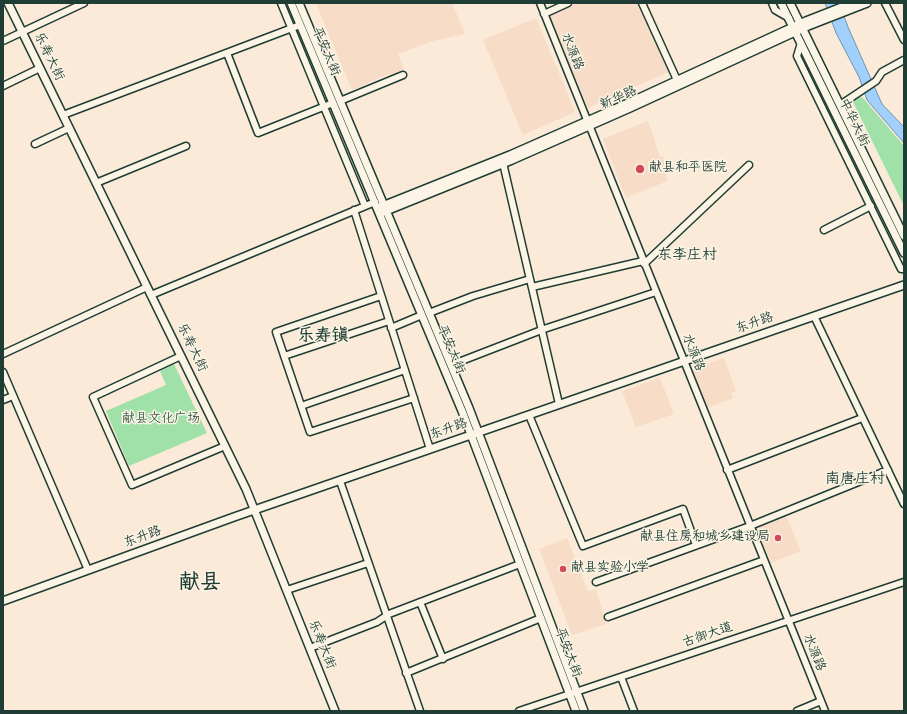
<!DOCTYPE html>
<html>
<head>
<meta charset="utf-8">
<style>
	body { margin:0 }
	#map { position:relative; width:907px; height:714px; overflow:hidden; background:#faead7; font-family:Kalam,sans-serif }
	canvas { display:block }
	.frame { position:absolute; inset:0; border:4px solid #1f3d34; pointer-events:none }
</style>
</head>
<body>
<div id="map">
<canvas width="907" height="714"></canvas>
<div class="frame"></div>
</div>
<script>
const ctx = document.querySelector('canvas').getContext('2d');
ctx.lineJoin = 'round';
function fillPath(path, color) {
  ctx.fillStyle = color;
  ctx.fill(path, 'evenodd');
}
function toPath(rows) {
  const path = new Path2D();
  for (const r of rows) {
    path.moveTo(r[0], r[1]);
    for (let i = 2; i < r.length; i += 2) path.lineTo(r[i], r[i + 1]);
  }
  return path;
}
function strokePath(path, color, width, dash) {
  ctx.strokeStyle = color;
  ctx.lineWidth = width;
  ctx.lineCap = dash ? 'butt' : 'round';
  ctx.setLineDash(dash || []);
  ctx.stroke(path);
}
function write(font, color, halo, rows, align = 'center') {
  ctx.font = font + ' Kalam,"LXGW WenKai TC",sans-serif';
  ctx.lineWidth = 3;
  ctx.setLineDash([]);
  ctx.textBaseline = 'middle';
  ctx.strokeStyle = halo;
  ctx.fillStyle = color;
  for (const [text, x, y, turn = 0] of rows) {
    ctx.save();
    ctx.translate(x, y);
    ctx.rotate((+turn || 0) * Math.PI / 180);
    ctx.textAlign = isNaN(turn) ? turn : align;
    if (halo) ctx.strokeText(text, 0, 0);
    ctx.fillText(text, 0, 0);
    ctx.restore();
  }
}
fillPath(toPath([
	[318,3,452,3,465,34,433,41,398,54,404,69,390,76,388,74,352,90,316,4],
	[577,3,647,3,675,69,588,108,549,15],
	[536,18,575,112,523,135,483,40],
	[648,121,660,157,663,156,667,181,626,198,603,139],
	[724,358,736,391,731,393,733,398,707,408,692,369],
	[660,378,674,414,636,427,622,391],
	[785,514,801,551,771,563,756,526],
	[567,538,588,591,596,589,606,624,572,635,539,549]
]), '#f7dcc7');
fillPath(toPath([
	[860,97,863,98,904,146,904,206,852,100],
	[174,364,207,433,129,466,106,411,166,385,160,371]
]), '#a0e0a9');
const water = toPath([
	[825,3,839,3,848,27,882,104,904,127,904,143,867,100,859,77,836,33,825,3]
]);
fillPath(water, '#a2d0fd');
strokePath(water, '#6e95ad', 1);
const minor = toPath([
	[281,3,365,206],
	[540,3,825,711],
	[642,3,677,80],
	[772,3,775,10,789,18],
	[885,3,904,40],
	[544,14,568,3],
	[3,41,84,3],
	[801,43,797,56,901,269,904,269],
	[227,53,258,133,333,103],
	[3,86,40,68],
	[340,101,403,75],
	[840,105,876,81,882,72,904,60],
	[63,115,300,25],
	[35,144,69,128],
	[503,163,559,404],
	[96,183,186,146],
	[354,210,430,449],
	[824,230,871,206],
	[644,264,749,165],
	[532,287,643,261],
	[151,295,375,202],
	[381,296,276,332,310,432,414,398],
	[429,313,473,296,530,279],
	[814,316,904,504],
	[391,328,422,315],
	[3,354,147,287],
	[181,356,93,397,132,485,225,446],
	[284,356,389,321],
	[451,365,544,329,656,292],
	[3,372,88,570],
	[3,400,13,396],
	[301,406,405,370],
	[529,415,583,546,683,509,696,545],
	[727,470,862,418],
	[340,481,420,711],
	[596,582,750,526,888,470],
	[287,590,368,563],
	[420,602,443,659],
	[608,617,764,560],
	[310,648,377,622,389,614,520,564],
	[406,673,541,618],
	[621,677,634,711],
	[519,711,904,582],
	[797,711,821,701]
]);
const major = toPath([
	[8,3,246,489,335,711],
	[291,3,462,411,576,711],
	[299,3,469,408,584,711],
	[781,3,904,253],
	[790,3,904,236],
	[380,207,510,155,628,103,806,21,852,3],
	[381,213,512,160,630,108,808,26,867,3],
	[3,601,234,517,904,285]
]);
strokePath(minor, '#1f3d34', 9);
strokePath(major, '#1f3d34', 10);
strokePath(minor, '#fcf5e5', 6);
strokePath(major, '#fcf5e5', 7);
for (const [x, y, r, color] of [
	[640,169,5,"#d1495b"],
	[778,538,4,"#d1495b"],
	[563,569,4,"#d1495b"]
]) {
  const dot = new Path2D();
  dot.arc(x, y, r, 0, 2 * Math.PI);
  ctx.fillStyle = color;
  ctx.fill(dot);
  strokePath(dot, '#fcf5e5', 1.5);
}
write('13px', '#1f3d34', '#fcf5e5', [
	["平安大街",325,52,67],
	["水源路",571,52,68],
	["乐寿大街",48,57,64],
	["新华路",619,99,-24],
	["中华大街",853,123,64],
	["东升路",755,324,-19],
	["乐寿大街",191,348,64],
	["平安大街",450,350,67],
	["水源路",692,353,68],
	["东升路",449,430,-19],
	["东升路",143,538,-20],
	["古御大道",708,636,-19],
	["乐寿大街",321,645,68],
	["平安大街",567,653,69],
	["水源路",813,653,68]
]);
write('13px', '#1f3d34', '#fcf5e5', [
	["献县和平医院",649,169],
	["献县住房和城乡建设局",770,538,"right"],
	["献县实验小学",571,569]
], 'left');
write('13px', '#395e4b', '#fcf5e5', [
	["献县文化广场",161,420]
]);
write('15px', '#1f3d34', '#fcf5e5', [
	["东李庄村",687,256],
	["南唐庄村",855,480]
]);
write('bold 17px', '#1f3d34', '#fcf5e5', [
	["乐寿镇",323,337]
]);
write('bold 21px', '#1f3d34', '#fcf5e5', [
	["献县",200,584]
]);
</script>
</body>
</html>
